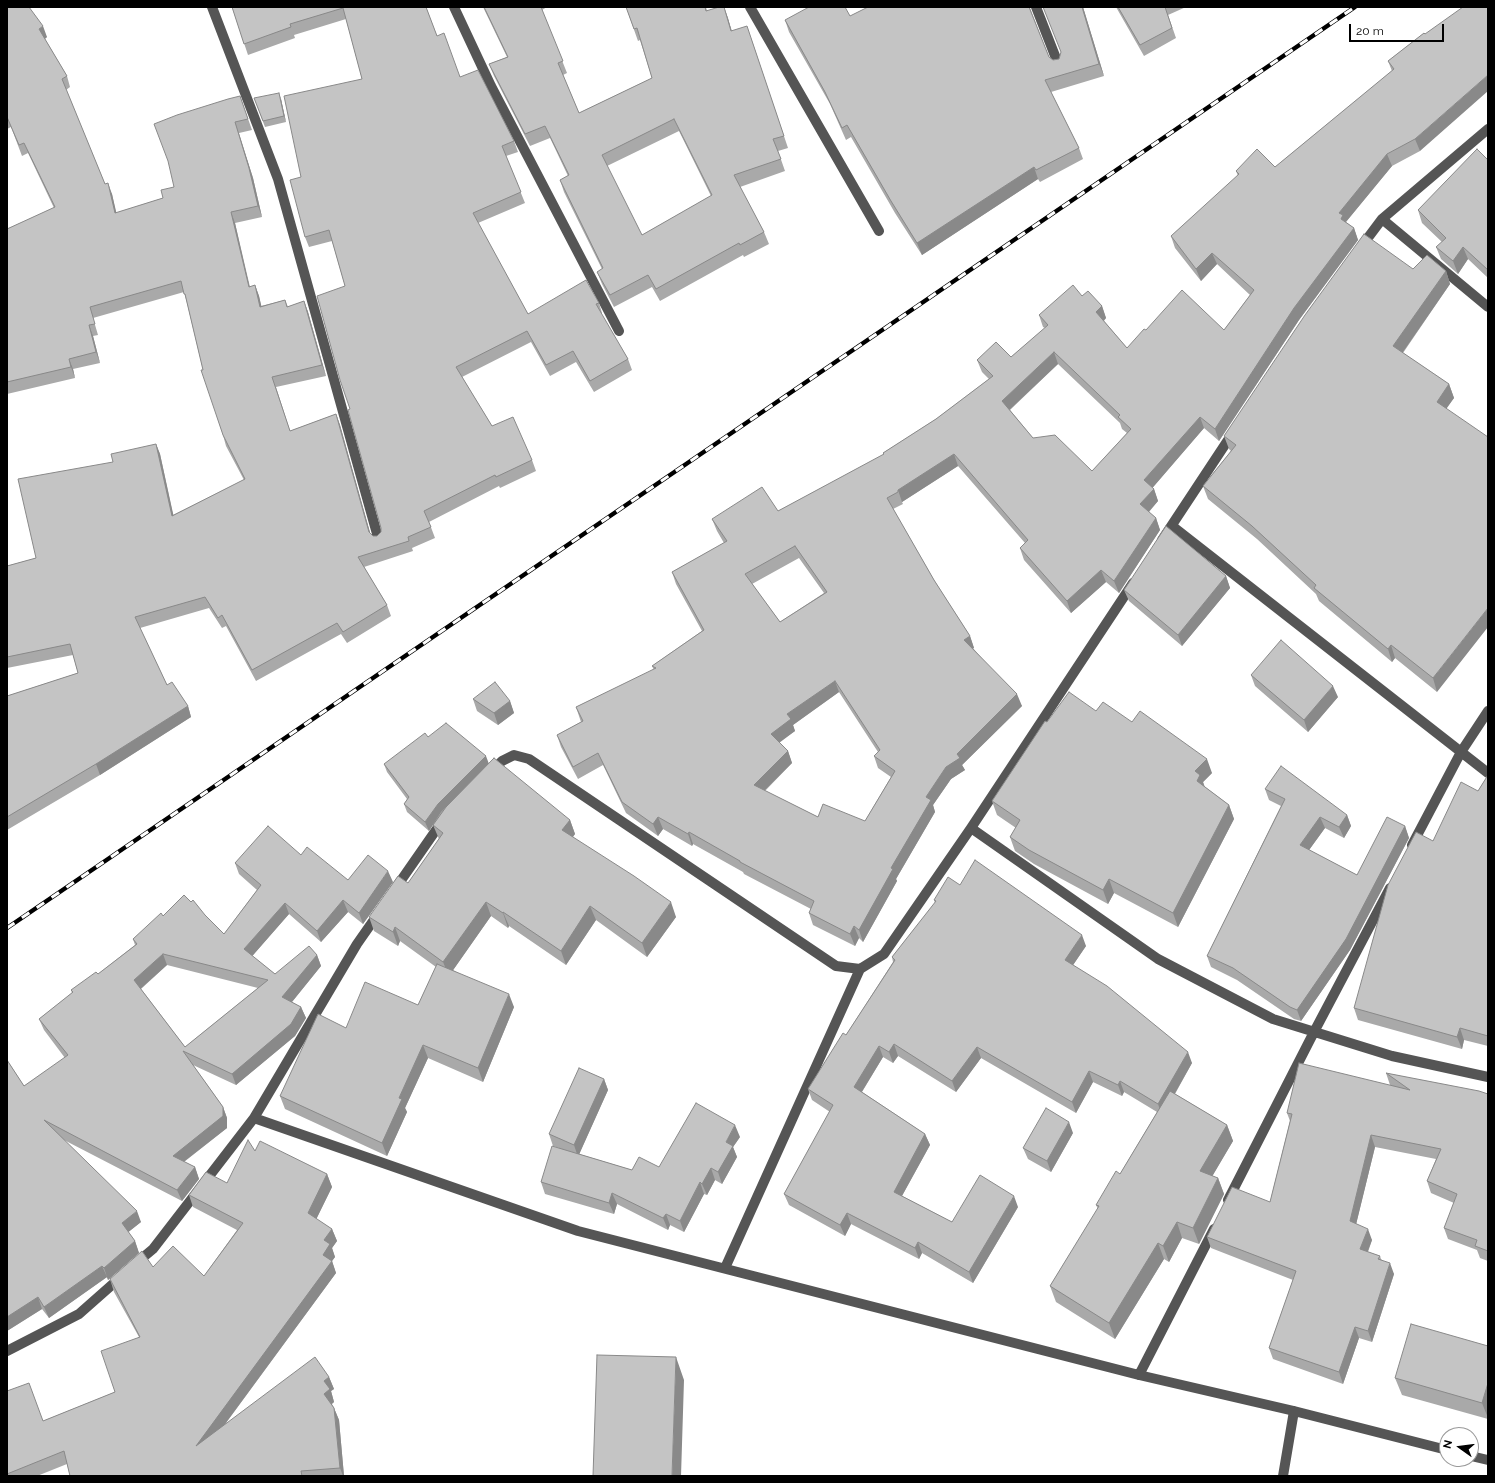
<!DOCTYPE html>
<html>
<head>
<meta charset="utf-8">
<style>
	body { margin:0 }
	#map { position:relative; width:1495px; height:1483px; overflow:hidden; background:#fff; font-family:Raleway,sans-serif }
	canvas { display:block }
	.frame { position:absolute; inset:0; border:8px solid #000; pointer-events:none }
	.north { position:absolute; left:1439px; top:1427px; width:40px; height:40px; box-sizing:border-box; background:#fff; border:1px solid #999; border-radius:50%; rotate:284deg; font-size:11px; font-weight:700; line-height:16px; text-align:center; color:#000 }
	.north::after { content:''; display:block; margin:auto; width:14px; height:18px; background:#000; clip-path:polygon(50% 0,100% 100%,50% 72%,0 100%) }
	.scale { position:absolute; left:1349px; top:24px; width:95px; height:18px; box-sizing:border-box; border:2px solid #000; border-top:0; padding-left:5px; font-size:12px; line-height:14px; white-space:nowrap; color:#000; -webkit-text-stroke:3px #fff; paint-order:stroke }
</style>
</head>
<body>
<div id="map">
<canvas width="1495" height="1483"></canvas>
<div class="frame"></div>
<div class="north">N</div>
<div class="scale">20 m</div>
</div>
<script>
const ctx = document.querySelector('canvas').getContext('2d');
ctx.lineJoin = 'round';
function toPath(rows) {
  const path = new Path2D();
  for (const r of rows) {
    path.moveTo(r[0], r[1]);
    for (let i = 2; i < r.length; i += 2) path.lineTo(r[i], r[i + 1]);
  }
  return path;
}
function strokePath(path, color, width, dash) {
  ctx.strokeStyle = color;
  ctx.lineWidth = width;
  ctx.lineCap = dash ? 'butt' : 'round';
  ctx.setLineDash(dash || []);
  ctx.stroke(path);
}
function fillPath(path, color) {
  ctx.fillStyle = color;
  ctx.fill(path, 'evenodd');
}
strokePath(toPath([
	[212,7,278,179,379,541],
	[454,7,491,86,619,331],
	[750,7,879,231],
	[1036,7,1059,66],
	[1382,219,1488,307],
	[1361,247,1382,219,1488,129],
	[1172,526,1488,773],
	[1162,540,1234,431],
	[491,772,502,761,514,755,529,759,836,966,860,969,884,954,971,828,1133,583],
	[971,828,1158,959,1273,1019,1392,1056,1488,1077],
	[1412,845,1461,752,1488,711],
	[395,889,443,820],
	[254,1118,578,1231,1139,1375,1294,1411,1447,1450],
	[1228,1200,1314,1032,1390,888],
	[135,1264,153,1249,254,1118,357,944,378,914],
	[725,1268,860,969],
	[7,1351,79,1314,122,1276],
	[1139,1375,1214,1229],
	[1471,1456,1488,1460],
	[1283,1476,1294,1411]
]), '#555', 10);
const rail = toPath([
	[7,928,1355,7]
]);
strokePath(rail, '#000', 4.5);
strokePath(rail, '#fff', 3, [9]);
fillPath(toPath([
	[7,7,47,37,45,39,67,76,70,87,66,90,105,184,112,194,116,213,163,198,174,187,240,96,252,130,239,133,253,178,262,217,235,223,250,287,255,285,259,296,261,306,285,300,288,307,304,301,308,312,326,376,276,387,290,431,336,414,340,425,370,533,373,536,377,536,381,532,381,528,350,409,345,286,332,241,309,247,305,237,301,177,362,79,346,19,294,35,295,38,248,55,232,7,426,7,437,36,460,77,514,141,518,152,506,156,525,203,478,223,528,314,599,303,602,313,601,314,628,359,632,370,594,392,576,362,550,376,531,342,462,377,492,426,532,460,536,471,500,488,499,486,429,522,435,538,412,548,413,551,364,567,387,605,391,616,347,643,341,634,256,681,226,626,222,628,209,608,140,628,167,685,188,706,191,717,100,775,7,830,7,696,78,673,73,655,7,668,7,566,36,558,113,462,156,444,160,454,173,515,244,480,226,446,223,435,203,370,187,303,184,292,93,318,98,335,93,336,100,363,73,369,75,378,7,394,7,229,54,208,28,153,22,156,11,127,7,129],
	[483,7,547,7,542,10,567,73,563,75,579,113,652,78,640,40,638,41,626,7,706,7,707,11,724,7,732,31,751,38,788,148,778,151,785,171,740,187,764,232,769,244,744,257,743,255,660,301,652,287,614,307,602,284,597,272,602,269,564,192,560,180,568,176,550,138,530,146,494,76,489,64,507,57],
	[679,131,711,196,642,235,607,166],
	[1083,7,1104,76,1051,92,1079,148,1083,159,1040,182,1038,179,922,255,895,213,851,137,846,140,830,104,789,32,785,20,850,16,1030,8,1049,57,1053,60,1059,59],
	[1116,7,1186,7,1168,15,1176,38,1144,56],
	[1424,33,1420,151,1392,166,1346,222,1354,228,1358,240,1299,320,1219,441,1204,428,1152,488,1154,489,1158,501,1149,512,1156,518,1160,530,1119,593,1106,582,1071,613,1024,560,1020,548,1025,543,958,466,902,502,903,504,893,509,934,580,970,636,974,648,973,648,1022,706,962,765,965,770,951,779,933,805,935,812,896,879,897,881,863,942,859,938,855,946,813,925,809,913,811,909,744,874,743,872,693,844,692,846,663,829,658,836,626,813,603,765,578,779,561,747,557,735,581,722,576,707,654,670,652,666,702,631,676,584,672,572,724,543,717,531,712,519,778,511,884,455,883,453,936,419,989,379,982,372,977,360,1011,357,1045,328,1043,327,1039,315,1082,296,1102,306,1106,318,1104,321,1127,348,1146,330,1224,330,1250,295,1217,264,1201,281,1175,248,1171,236,1238,176,1236,171,1275,167,1392,71,1388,61],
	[1058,364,1120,423,1122,429,1127,433,1092,471,1033,438,1010,410],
	[799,558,824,593,780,622,752,584],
	[839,692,878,752,874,756,878,768,891,777,865,821,818,817,765,791,792,763,788,751,779,742,795,731,793,725],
	[254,98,281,99,286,122,265,127],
	[1488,157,1488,278,1468,259,1458,274,1441,259,1436,247,1442,242,1422,223,1418,210],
	[1413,269,1446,271,1450,284,1403,353,1449,384,1454,398,1446,408,1437,692,1395,658,1392,662,1319,601,1316,594,1257,539,1208,499,1203,486,1231,451,1229,449,1224,436],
	[1226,576,1230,588,1182,646,1129,601,1124,590],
	[1251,675,1338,697,1308,732,1255,686],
	[473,699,510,701,514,713,498,725,477,711],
	[1096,711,1132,722,1212,773,1203,782,1205,787,1229,805,1234,819,1178,927,1114,893,1108,904,1034,864,1015,851,1010,837,1016,828,997,815,992,801,1047,722],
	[428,737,489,764,570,820,575,834,573,837,676,917,647,957,596,920,566,965,509,926,508,928,491,916,453,970,514,1007,483,1082,428,1058,405,1108,407,1112,387,1156,285,1109,280,1096,346,1028,418,1005,436,967,400,941,398,946,374,931,369,917,408,883,439,839,433,825,443,810,429,831,407,812,404,804,407,799,387,772,384,764],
	[1488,775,1488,1046,1464,1040,1462,1049,1358,1020,1354,1008,1433,841,1478,791],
	[1265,789,1347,815,1351,826,1344,838,1325,828,1309,850,1357,875,1405,826,1409,838,1350,950,1301,1021,1294,1019,1237,980,1211,967,1207,956,1281,806,1269,800],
	[301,855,348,880,393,882,363,924,348,912,321,942,289,914,252,956,275,974,317,955,321,966,292,1002,301,1007,306,1018,295,1036,236,1085,193,1065,223,1107,227,1118,227,1128,184,1162,195,1167,199,1179,182,1201,64,1140,141,1222,128,1232,135,1241,139,1253,108,1280,107,1277,49,1318,42,1309,7,1331,7,1060,24,1086,65,1058,44,1030,39,1019,72,993,71,990,98,974,135,945,133,939,163,916,205,915,224,934,257,890,239,874,235,863],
	[167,965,258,988,185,1047,141,989],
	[960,885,1086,946,1073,965,1192,1063,1175,1094,1227,1125,1233,1141,1212,1176,1218,1178,1224,1194,1199,1244,1182,1238,1169,1262,1164,1259,1115,1339,1056,1302,1050,1286,1098,1209,1096,1205,1120,1174,1157,1112,1124,1092,1122,1096,1093,1082,1076,1113,981,1058,956,1092,898,1056,893,1063,883,1057,862,1092,925,1134,930,1145,902,1196,952,1222,1018,1207,973,1283,922,1253,919,1259,851,1224,845,1236,789,1205,784,1194,830,1112,812,1100,808,1089,846,1035,893,962,892,957,935,903,934,900],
	[1386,1073,1488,1094,1488,1261,1480,1258,1477,1250,1448,1239,1444,1228,1454,1203,1431,1193,1427,1181,1436,1159,1375,1147,1356,1224,1372,1240,1368,1252,1380,1256,1381,1259,1394,1274,1372,1342,1359,1338,1343,1384,1273,1359,1269,1348,1293,1280,1211,1248,1207,1237,1270,1202,1290,1121,1287,1113,1391,1086,1390,1085],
	[604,1079,608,1090,579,1154,632,1170,659,1167,740,1137,733,1147,737,1157,722,1184,715,1180,707,1195,704,1194,684,1232,670,1225,668,1230,617,1204,614,1214,545,1194,541,1182,559,1148,553,1146,549,1134],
	[1073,1133,1051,1172,1028,1159,1023,1148],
	[255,1151,327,1174,332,1187,316,1219,332,1229,337,1241,332,1248,335,1257,332,1261,336,1273,226,1423,329,1377,334,1389,331,1391,334,1402,332,1404,334,1408,339,1420,344,1476,70,1476,67,1464,37,1476,7,1476,7,1391,43,1421,115,1392,139,1337,114,1292,110,1279,153,1267,204,1276,237,1230,193,1207,189,1195,227,1183],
	[1488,1346,1488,1419,1402,1395,1395,1378]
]), '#a9a9a9');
fillPath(toPath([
	[724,7,728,18,735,44,731,31],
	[1082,7,1083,7,1104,76,1099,64],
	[43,26,47,37,43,40,39,29],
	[1488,75,1488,91,1420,151,1415,139],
	[279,93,281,99,286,122,284,116],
	[235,122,253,178,262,217,258,206],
	[1387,154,1392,166,1345,223,1345,230,1339,213],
	[1034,167,1038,179,922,255,917,243],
	[108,183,112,194,119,224,115,213],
	[231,212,235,223,252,298,249,287],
	[1354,228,1358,240,1299,320,1219,441,1215,429,1294,308],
	[1463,247,1468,259,1458,274,1453,261],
	[1212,253,1217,264,1201,281,1196,269],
	[1446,271,1450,284,1398,359,1393,346],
	[255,285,259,296,264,317,260,307],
	[304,301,308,312,326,376,322,365],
	[1102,306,1106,318,1100,324,1096,312],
	[89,325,93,336,100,363,96,352],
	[1054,352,1058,364,1006,413,1002,401],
	[69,359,73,369,75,378,71,367],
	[1449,384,1454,398,1442,415,1437,402],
	[336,414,340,425,373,543,369,532],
	[1200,417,1204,428,1149,492,1144,480],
	[156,444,160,454,176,527,172,516],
	[954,454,958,466,902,502,898,490],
	[1154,489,1158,501,1145,516,1140,504],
	[1156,518,1160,530,1119,593,1114,581],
	[1101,570,1106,582,1071,613,1067,601],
	[1226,576,1230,588,1182,646,1178,635],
	[1488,608,1488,627,1437,692,1433,678],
	[970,636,974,648,968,651,964,640],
	[1391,645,1395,658,1392,662,1388,649],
	[835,681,839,692,793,725,795,731,775,746,771,734,787,714],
	[1333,686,1338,697,1308,732,1304,720],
	[1017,694,1022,706,962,765,965,770,951,779,933,805,935,812,896,879,897,881,863,942,859,930,891,868,926,797,946,767,957,754],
	[510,701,514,713,498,725,494,713],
	[188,706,191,717,100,775,96,764],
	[788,751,792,763,758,797,754,785],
	[486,756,489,764,441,812,429,831,425,822,438,804],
	[1207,759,1212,773,1203,782,1205,789,1197,781,1195,771],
	[1229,805,1234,819,1178,927,1173,913],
	[1347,815,1351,826,1344,838,1339,827],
	[658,817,663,829,658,836,653,824],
	[1320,817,1325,828,1304,857,1300,845],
	[570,820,575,834,567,844,562,830],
	[1405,826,1409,838,1350,950,1301,1021,1297,1010],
	[689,832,693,844,692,846,688,834],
	[388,871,393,882,363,924,359,913],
	[1109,879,1114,893,1108,904,1103,890],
	[343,900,348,912,321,942,317,931],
	[486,902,491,916,449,976,443,962],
	[671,902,676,917,647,957,642,943],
	[285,903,289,914,248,961,244,949],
	[590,906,596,920,566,965,561,951],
	[503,912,509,926,508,928,503,913],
	[854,926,859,938,855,946,850,934],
	[395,927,400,941,398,946,393,932],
	[1082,935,1086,946,1069,971,1065,960],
	[163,954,167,965,138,991,134,980],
	[317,955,321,966,287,1008,282,997],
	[509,994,514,1007,483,1082,478,1068],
	[301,1007,306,1018,295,1036,236,1085,232,1074],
	[1460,1028,1464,1040,1462,1049,1457,1037],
	[894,1044,898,1056,893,1063,889,1052],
	[423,1045,428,1058,405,1108,407,1112,387,1156,382,1143,399,1098],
	[879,1046,883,1057,858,1098,854,1087],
	[977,1047,981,1058,956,1092,952,1081],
	[1188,1052,1192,1063,1162,1116,1158,1104],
	[1089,1071,1093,1082,1076,1113,1072,1102],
	[604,1079,608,1090,578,1157,574,1145],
	[1120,1081,1124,1092,1122,1096,1118,1085],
	[223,1107,227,1118,227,1128,177,1167,173,1156],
	[1069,1122,1073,1133,1051,1172,1047,1161],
	[735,1125,740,1137,733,1147,737,1157,722,1184,718,1172,726,1142],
	[1227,1125,1233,1141,1206,1187,1200,1171],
	[925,1134,930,1145,898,1203,894,1192],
	[1371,1135,1375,1147,1354,1233,1350,1221],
	[195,1167,199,1179,182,1201,177,1190],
	[711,1168,715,1180,707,1195,702,1184],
	[327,1174,332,1187,313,1226,308,1213],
	[1218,1178,1224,1194,1199,1244,1193,1228],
	[700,1182,704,1194,684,1232,680,1221],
	[612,1193,617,1204,614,1214,609,1203],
	[1014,1196,1018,1207,973,1283,969,1272],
	[137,1211,141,1222,126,1234,122,1223],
	[847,1213,851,1224,845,1236,840,1225],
	[666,1214,670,1225,668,1230,663,1218],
	[1177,1222,1182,1238,1169,1262,1163,1246],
	[332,1229,337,1241,332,1248,335,1257,332,1261,336,1273,200,1458,196,1446,323,1255,324,1240],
	[1368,1229,1372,1240,1364,1261,1360,1249],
	[135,1241,139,1253,108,1280,104,1268],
	[918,1242,922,1253,919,1259,915,1248],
	[1158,1243,1164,1259,1115,1339,1109,1323],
	[1390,1263,1394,1274,1372,1342,1368,1331],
	[102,1266,107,1277,49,1318,44,1307],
	[38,1297,42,1309,7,1331,7,1317],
	[1355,1327,1359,1338,1343,1384,1339,1372],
	[676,1357,684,1380,681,1476,672,1476],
	[329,1377,334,1389,331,1391,334,1402,329,1406,324,1394,324,1381],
	[1488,1383,1488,1418,1482,1403],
	[334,1408,339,1420,344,1476,343,1476,340,1468]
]), '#898989');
const building = toPath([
	[7,7,29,7,43,26,39,29,67,76,62,79,105,184,108,183,115,213,163,198,161,190,174,187,168,161,154,124,177,115,228,99,240,96,248,119,235,122,249,168,258,206,231,212,249,287,255,285,260,307,285,300,287,307,304,301,322,365,272,377,290,431,336,414,369,532,373,536,377,536,381,532,381,528,348,410,350,409,340,380,317,296,345,286,329,230,305,237,290,180,301,177,284,96,362,79,343,8,290,24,291,27,244,44,232,7,426,7,437,36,444,33,460,77,478,70,514,141,502,146,521,192,473,213,528,314,586,280,599,303,596,304,628,359,590,381,573,351,546,365,527,331,456,367,492,426,513,417,532,460,496,477,495,475,424,511,431,527,408,537,409,541,358,557,387,605,343,632,337,623,252,670,222,615,218,618,205,597,135,617,167,685,172,682,188,706,96,764,7,817,7,696,78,673,70,644,7,657,7,566,36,558,18,479,113,462,111,454,156,444,172,516,245,479,223,435,201,370,203,370,185,294,184,294,181,281,90,307,95,324,89,325,96,352,69,359,71,367,7,382,7,229,55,207,24,143,19,145,7,117,7,7],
	[484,7,541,7,563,61,558,63,579,113,652,78,637,28,634,29,626,7,705,7,706,11,719,7,724,7,731,31,747,26,784,136,773,139,781,159,734,175,764,232,740,245,739,243,656,289,648,275,610,295,597,272,603,268,560,180,569,175,545,126,525,134,489,64,508,57,484,7],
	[674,119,712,195,642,235,602,155,674,119],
	[809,7,845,7,850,16,868,7,1029,7,1049,57,1053,60,1059,59,1061,52,1043,7,1082,7,1099,64,1045,80,1079,148,1036,170,1034,167,917,243,891,201,847,125,842,128,825,92,785,20,809,7],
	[1118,7,1165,7,1172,28,1140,45,1118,7],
	[1463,7,1488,7,1488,75,1415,139,1387,154,1339,213,1343,215,1341,219,1354,228,1294,308,1215,429,1200,417,1144,480,1154,489,1140,504,1156,518,1114,581,1101,570,1067,601,1020,548,1028,540,954,454,898,490,898,492,887,498,934,580,970,636,964,640,1017,694,957,754,960,758,946,767,926,797,931,800,891,868,893,869,859,930,854,926,850,934,809,913,814,901,740,862,740,861,689,832,688,834,658,817,653,824,622,802,598,753,573,767,557,735,583,721,576,707,656,668,652,666,704,630,672,572,727,541,712,519,762,487,778,511,884,454,883,453,936,419,993,376,977,360,996,342,1011,357,1048,325,1039,315,1073,285,1082,296,1088,291,1102,306,1096,312,1127,348,1144,329,1146,330,1182,290,1224,330,1254,290,1212,253,1196,269,1171,236,1239,174,1236,171,1257,149,1275,167,1394,69,1388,61,1424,33,1425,34,1463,7],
	[1054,352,1120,415,1118,417,1131,429,1092,471,1055,435,1033,438,1002,401,1054,352],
	[795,546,827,592,780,622,745,574,795,546],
	[835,681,880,750,874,756,895,771,865,821,823,804,818,817,754,785,788,751,771,734,791,719,787,714,835,681],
	[279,93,284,116,263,121,254,98,279,93],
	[1477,149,1487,159,1488,157,1488,270,1463,247,1453,261,1436,247,1446,238,1418,210,1477,149],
	[1364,234,1413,269,1427,255,1446,271,1393,346,1449,384,1437,402,1488,437,1488,608,1433,678,1391,645,1388,649,1314,588,1316,585,1252,526,1203,486,1236,445,1224,436,1305,315,1364,234],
	[1166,526,1226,576,1178,635,1124,590,1166,526],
	[1281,640,1333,686,1304,720,1251,675,1281,640],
	[495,682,510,701,494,713,473,699,495,682],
	[1069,692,1096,711,1103,702,1132,722,1140,711,1207,759,1195,771,1200,775,1197,781,1229,805,1173,913,1109,879,1103,890,1029,850,1010,837,1020,820,992,801,1045,721,1047,722,1069,692],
	[446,723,486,756,438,804,425,822,404,804,409,797,384,764,425,733,428,737,446,723],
	[494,758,570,820,562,830,634,876,671,902,642,943,590,906,561,951,503,912,503,913,486,902,443,962,395,927,393,932,369,917,398,876,408,883,443,833,433,825,446,807,494,758],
	[1281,766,1347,815,1339,827,1320,817,1300,845,1357,875,1387,817,1405,826,1346,939,1297,1010,1290,1007,1233,968,1207,956,1285,799,1265,789,1281,766],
	[1488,775,1488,1036,1460,1028,1457,1037,1354,1008,1388,885,1416,832,1433,841,1461,782,1478,791,1488,775],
	[268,826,301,855,307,847,348,880,368,855,388,871,359,913,343,900,317,931,285,903,244,949,275,974,309,946,317,955,282,997,301,1007,291,1024,232,1074,183,1051,223,1107,223,1116,173,1156,195,1167,177,1190,44,1120,137,1211,122,1223,135,1241,104,1268,102,1266,44,1307,38,1297,7,1317,7,1060,24,1086,68,1055,39,1019,73,992,71,990,96,972,98,974,137,944,133,939,161,913,163,916,184,895,191,902,193,900,205,915,224,934,261,885,235,863,268,826],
	[163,954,268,980,185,1047,134,980,163,954],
	[975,860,1082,935,1065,960,1107,986,1188,1052,1158,1104,1120,1081,1118,1085,1089,1071,1072,1102,977,1047,952,1081,894,1044,889,1052,879,1046,854,1087,925,1134,894,1192,952,1222,980,1175,1014,1196,969,1272,918,1242,915,1248,847,1213,840,1225,784,1194,833,1105,808,1089,843,1033,846,1035,895,960,892,957,936,901,934,900,948,877,960,885,975,860],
	[437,964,509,994,478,1068,423,1045,399,1098,402,1099,382,1143,280,1096,318,1014,346,1028,365,982,418,1005,437,964],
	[1299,1063,1410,1090,1386,1073,1479,1091,1488,1094,1488,1251,1475,1246,1477,1240,1444,1228,1457,1194,1427,1181,1441,1149,1371,1135,1350,1221,1368,1229,1360,1249,1380,1256,1378,1259,1390,1263,1368,1331,1355,1327,1339,1372,1269,1348,1296,1271,1207,1237,1232,1187,1270,1202,1292,1114,1287,1113,1299,1063],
	[579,1068,604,1079,574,1145,549,1134,579,1068],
	[1170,1091,1227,1125,1200,1171,1218,1178,1193,1228,1177,1222,1163,1246,1158,1243,1109,1323,1050,1286,1099,1206,1096,1205,1116,1171,1120,1174,1170,1091],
	[696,1103,735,1125,726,1142,733,1146,718,1172,711,1168,702,1184,700,1182,680,1221,666,1214,663,1218,612,1193,609,1203,541,1182,552,1146,632,1170,639,1157,659,1167,696,1103],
	[1046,1108,1069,1122,1047,1161,1023,1148,1046,1108],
	[248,1140,255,1151,260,1141,327,1174,308,1213,332,1229,324,1240,330,1244,323,1255,332,1261,196,1446,315,1357,329,1377,324,1381,330,1389,324,1394,334,1408,340,1468,301,1471,302,1476,70,1476,64,1451,7,1474,7,1391,29,1383,43,1421,115,1392,101,1351,140,1337,110,1279,142,1251,153,1267,173,1246,204,1276,243,1223,189,1195,206,1172,227,1183,248,1140],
	[1411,1324,1488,1346,1488,1383,1482,1403,1395,1378,1411,1324],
	[597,1355,676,1357,672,1476,593,1476,597,1355]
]);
fillPath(building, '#c4c4c4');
strokePath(building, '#898989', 1);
</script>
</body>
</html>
